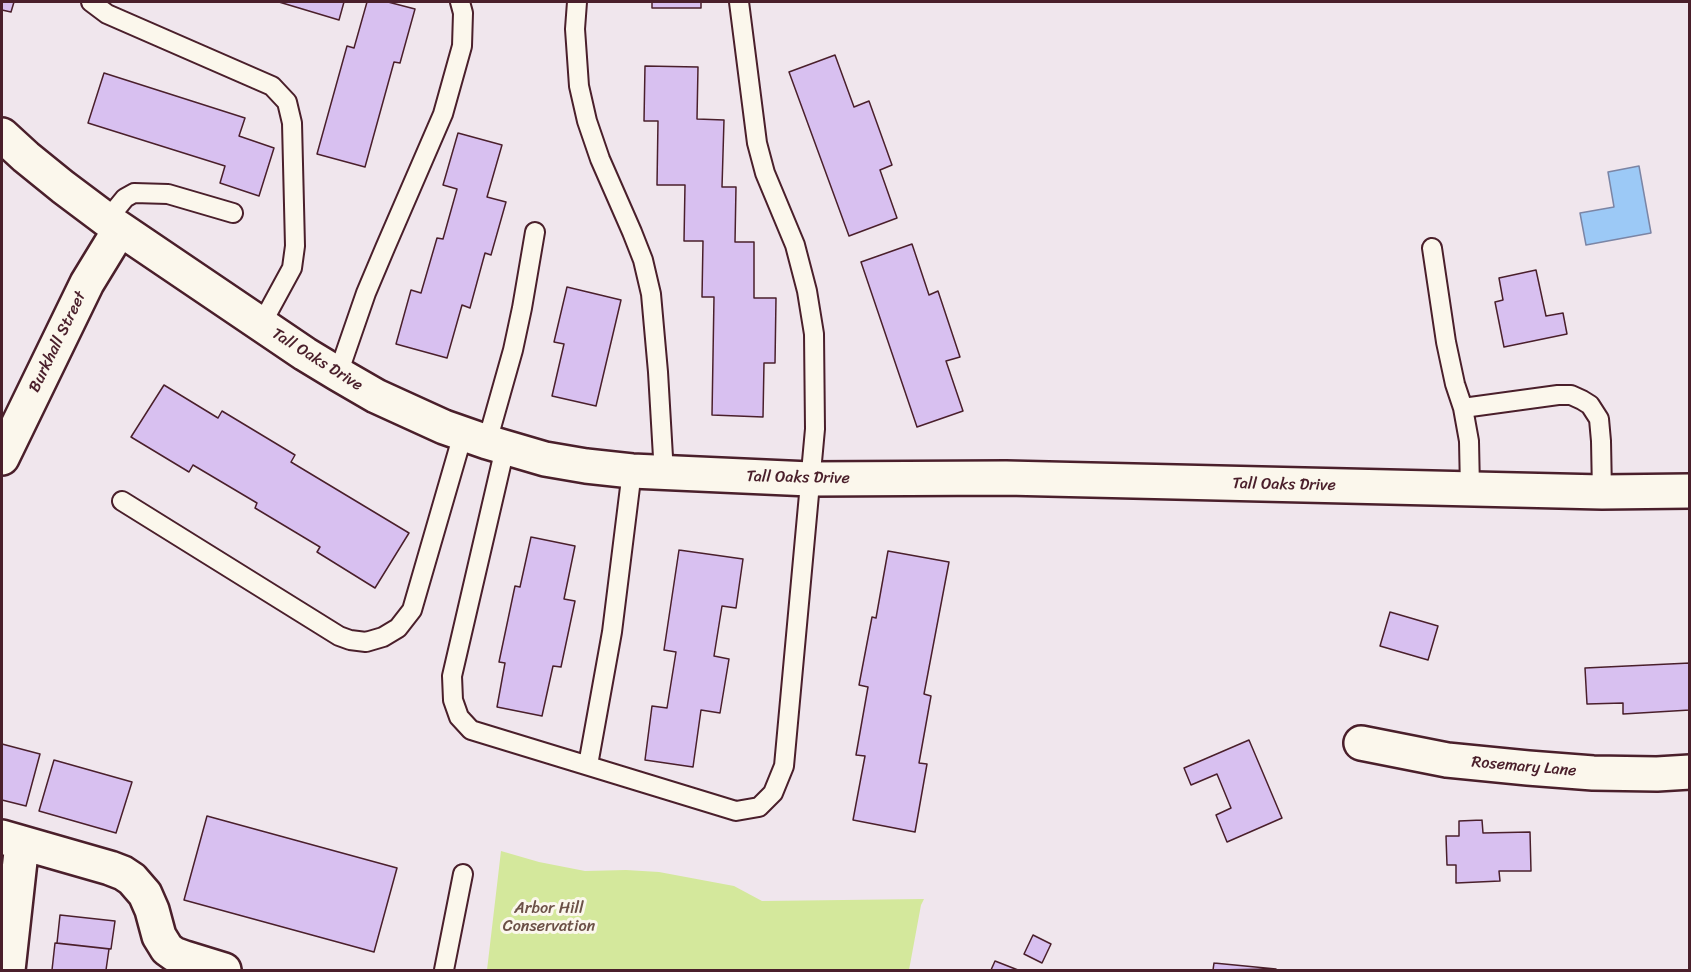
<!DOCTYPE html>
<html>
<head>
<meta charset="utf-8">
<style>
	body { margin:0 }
	#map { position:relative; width:1691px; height:972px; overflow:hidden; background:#f0e6ed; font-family:Sriracha,sans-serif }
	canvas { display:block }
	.frame { position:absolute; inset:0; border:3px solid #4a1f2b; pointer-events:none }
</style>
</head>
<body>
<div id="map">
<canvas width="1691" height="972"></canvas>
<div class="frame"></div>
</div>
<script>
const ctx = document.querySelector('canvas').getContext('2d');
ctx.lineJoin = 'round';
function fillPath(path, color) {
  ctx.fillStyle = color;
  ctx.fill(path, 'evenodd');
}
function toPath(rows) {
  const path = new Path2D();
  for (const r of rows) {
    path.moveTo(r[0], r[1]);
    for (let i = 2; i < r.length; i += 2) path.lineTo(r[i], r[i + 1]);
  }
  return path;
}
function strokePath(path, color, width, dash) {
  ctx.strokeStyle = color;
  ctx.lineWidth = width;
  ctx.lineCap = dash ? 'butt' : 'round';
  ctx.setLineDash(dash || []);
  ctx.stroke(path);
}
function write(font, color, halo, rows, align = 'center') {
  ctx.font = font + ' Sriracha,sans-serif';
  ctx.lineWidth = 6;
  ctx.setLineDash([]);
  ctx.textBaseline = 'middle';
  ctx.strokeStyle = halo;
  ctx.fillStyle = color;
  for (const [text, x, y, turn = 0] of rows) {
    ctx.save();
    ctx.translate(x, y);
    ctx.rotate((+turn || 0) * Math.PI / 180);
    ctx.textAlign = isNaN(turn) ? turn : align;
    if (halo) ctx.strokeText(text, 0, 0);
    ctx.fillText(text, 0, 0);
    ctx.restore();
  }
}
fillPath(toPath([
	[501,851,539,862,585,871,626,870,659,872,734,886,762,901,924,899,921,905,909,970,487,970]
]), '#d4e89c');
const water = toPath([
	[1639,166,1651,233,1586,245,1580,213,1614,207,1608,172,1639,166]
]);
fillPath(water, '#9cc9f6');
strokePath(water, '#7b85a5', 1.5);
const building = toPath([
	[2,2,14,2,11,12,2,10,2,2],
	[279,2,344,2,339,20,279,2],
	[367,2,388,2,415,9,400,63,394,62,365,167,317,154,347,46,354,48,367,2],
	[652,2,701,2,701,8,652,8,652,2],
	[835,55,854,107,869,101,892,165,880,170,897,218,849,236,789,72,835,55],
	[645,66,698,67,697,119,724,120,722,187,736,187,735,242,754,242,754,298,776,298,775,363,764,363,763,417,712,415,714,297,702,297,703,241,684,241,685,185,657,185,658,121,644,121,645,66],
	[104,73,245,118,239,136,274,148,259,196,220,183,225,166,88,123,104,73],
	[458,133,502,145,487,197,506,202,491,255,485,253,470,308,462,305,447,358,396,344,411,290,421,293,437,238,443,239,457,189,443,185,458,133],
	[912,244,929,295,938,291,960,357,946,361,963,411,917,427,861,262,912,244],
	[1536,270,1546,316,1563,313,1567,334,1504,347,1495,302,1503,300,1499,278,1536,270],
	[567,287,621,300,596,406,552,396,564,344,554,342,567,287],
	[164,385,218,418,222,411,295,455,291,462,409,533,375,588,317,552,320,547,255,508,257,503,193,465,189,472,131,437,164,385],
	[531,537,575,546,564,599,575,601,561,667,553,666,542,716,497,707,505,663,499,662,515,586,520,587,531,537],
	[679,550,743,559,736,608,722,606,714,656,729,659,720,713,701,710,693,767,645,760,652,706,667,708,676,652,664,650,679,550],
	[888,551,949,562,924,694,931,696,919,763,927,764,915,832,853,820,865,756,856,755,868,687,859,685,872,617,876,618,888,551],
	[1390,612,1438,626,1428,660,1380,646,1390,612],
	[1690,663,1690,710,1623,714,1623,703,1587,704,1585,668,1690,663],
	[1249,740,1282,818,1227,842,1216,815,1231,808,1217,774,1191,785,1184,768,1249,740],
	[2,744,40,754,26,806,2,800,2,744],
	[54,760,132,782,116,833,39,811,54,760],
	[207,816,397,868,374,952,184,900,207,816],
	[1482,820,1483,833,1530,832,1531,871,1499,871,1500,881,1456,883,1456,865,1447,865,1446,836,1459,836,1459,821,1482,820],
	[60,915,115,921,111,949,57,943,60,915],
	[1033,935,1051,944,1042,963,1024,954,1033,935],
	[55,943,109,949,106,970,52,970,55,943],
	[995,961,1018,970,991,970,995,961],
	[1214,963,1276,969,1213,970,1214,963]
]);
fillPath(building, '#d8c0f0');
strokePath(building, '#4a1f2b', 1.5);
const lane = toPath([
	[91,2,107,14,272,86,287,102,292,123,295,246,292,268,261,325],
	[577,2,575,29,579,86,587,121,600,159,632,232,643,260,651,294,658,372,664,474],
	[107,220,125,198,134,193,168,194,233,213],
	[1432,248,1446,342,1455,384,1463,408,1469,441,1470,489],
	[338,374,366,293,385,248,443,114,462,46,463,13,460,2],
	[1463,408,1558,395,1571,395,1582,400,1590,405,1599,419,1601,441,1602,492],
	[487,442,513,350,522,308,535,232],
	[505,448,452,676,453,700,459,717,471,730,736,811,759,807,773,793,784,766,815,429,814,334,807,291,795,245,765,173,757,143,739,2],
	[122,501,339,636,350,640,366,642,383,637,398,628,412,610,463,434],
	[588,765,612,632,632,471],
	[444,970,463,874]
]);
const street = toPath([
	[2,135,26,157,63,187,107,220,305,354,338,374,376,396,444,427,487,442,545,459,586,466,632,471,810,479,1006,478,1602,492,1690,491],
	[2,458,87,283,120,229],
	[1361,743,1447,760,1528,768,1593,773,1657,774,1690,772],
	[2,837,110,868,123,873,132,879,145,894,152,910,159,936,167,949,174,954,185,958,224,970],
	[8,970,22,843]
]);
strokePath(lane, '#4a1f2b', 22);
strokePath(street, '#4a1f2b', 38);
strokePath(lane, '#fbf7ec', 18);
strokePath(street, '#fbf7ec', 33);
write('16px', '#4a1f2b', '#fbf7ec', [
	["Burkhall Street",58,342,-64],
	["Tall Oaks Drive",317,360,32],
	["Tall Oaks Drive",798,478,1],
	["Tall Oaks Drive",1284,485,1],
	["Rosemary Lane",1524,767,5]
]);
write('16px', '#6c5147', '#fbf7ec', [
	["Arbor Hill",549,909],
	["Conservation",549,927]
]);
</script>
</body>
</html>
